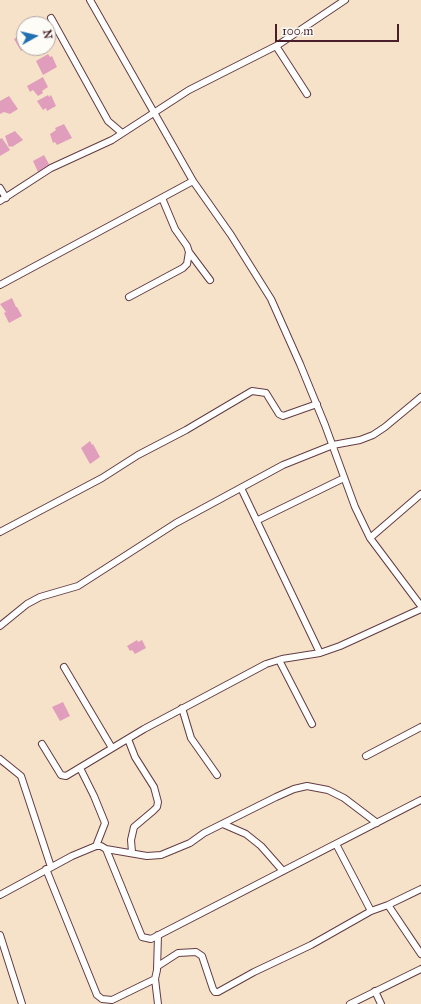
<!DOCTYPE html>
<html>
<head>
<meta charset="utf-8">
<style>
	body { margin:0 }
	#map { position:relative; width:421px; height:1004px; overflow:hidden; background:#f5e2c9; font-family:"IM FELL Great Primer",serif }
	canvas { display:block }
	.north { position:absolute; left:16px; top:16px; width:40px; height:40px; box-sizing:border-box; background:#fdfcf7; border:1px solid #b5a4a5; border-radius:50%; rotate:82deg; font-size:11px; font-weight:700; line-height:16px; text-align:center; color:#4a1f2b }
	.north::after { content:''; display:block; margin:auto; width:14px; height:18px; background:#1f6fb2; clip-path:polygon(50% 0,100% 100%,50% 72%,0 100%) }
	.scale { position:absolute; left:275px; top:24px; width:124px; height:18px; box-sizing:border-box; border:2px solid #4a1f2b; border-top:0; padding-left:5px; font-size:12px; line-height:14px; white-space:nowrap; color:#4a1f2b; -webkit-text-stroke:3px #fdfcf7; paint-order:stroke }
</style>
</head>
<body>
<div id="map">
<canvas width="421" height="1004"></canvas>
<div class="north">N</div>
<div class="scale">100 m</div>
</div>
<script>
const ctx = document.querySelector('canvas').getContext('2d');
ctx.lineJoin = 'round';
function fillPath(path, color) {
  ctx.fillStyle = color;
  ctx.fill(path, 'evenodd');
}
function toPath(rows) {
  const path = new Path2D();
  for (const r of rows) {
    path.moveTo(r[0], r[1]);
    for (let i = 2; i < r.length; i += 2) path.lineTo(r[i], r[i + 1]);
  }
  return path;
}
function strokePath(path, color, width, dash) {
  ctx.strokeStyle = color;
  ctx.lineWidth = width;
  ctx.lineCap = dash ? 'butt' : 'round';
  ctx.setLineDash(dash || []);
  ctx.stroke(path);
}
fillPath(toPath([
	[20,35,24,42,24,48,27,48,21,51,14,39],
	[48,54,50,57,52,56,57,67,43,75,36,61],
	[43,77,48,87,42,91,43,93,38,96,33,90,30,92,27,86],
	[48,95,49,97,51,95,56,106,47,111,46,108,43,110,37,101],
	[9,96,18,109,10,114,4,112,0,114,0,101],
	[64,124,72,138,57,145,55,142,53,143,50,134,56,130,55,128],
	[15,131,23,140,12,147,11,146,9,147,5,136],
	[2,138,10,150,0,156,0,139],
	[44,155,50,166,38,172,33,161],
	[12,298,16,307,17,307,22,316,9,323,4,313,6,312,0,304],
	[90,441,92,445,93,444,100,457,90,464,81,448],
	[137,640,138,642,142,640,146,648,135,654,132,650,130,651,127,646],
	[63,702,70,716,60,721,52,707]
]), '#e19ebc');
const street = toPath([
	[90,0,193,181,231,235,271,299,300,364,325,425,355,507,370,538,421,606],
	[51,18,108,121,122,133],
	[276,46,307,94],
	[0,188,6,198],
	[0,201,51,168,112,140,189,90,278,45,345,0],
	[189,252,210,280],
	[0,285,193,181],
	[129,297,183,268,187,264,189,252,187,246,175,229,162,198],
	[241,488,320,653],
	[258,520,344,478],
	[0,532,102,478,138,455,186,430,252,391,266,393,279,414,283,416,317,404],
	[370,538,421,494],
	[0,626,27,604,40,597,78,586,176,523,283,465,333,445,360,440,373,435,385,427,421,397],
	[279,660,312,724],
	[64,667,112,748],
	[182,708,191,738,217,775],
	[128,739,135,757,154,787,158,802,157,807,153,811,134,827,131,840,132,852],
	[42,744,61,775,66,776,144,729,266,664,282,659,320,653,340,646,421,609],
	[366,756,421,727],
	[0,759,21,776,51,867],
	[80,768,94,796,105,823,96,846],
	[223,824,246,834,261,846,283,871],
	[336,844,371,911],
	[106,849,147,856,161,855,190,843,204,833,276,797,294,789,307,786,328,790,344,798,377,823],
	[46,869,97,995,102,999,112,1000,155,979],
	[0,895,72,856,96,846,101,846,106,849,142,937,151,939,421,800],
	[388,905,421,889],
	[0,935,22,1004],
	[158,935,157,970,155,979,158,1004],
	[158,966,178,953,196,952,202,956,213,989,215,992,218,992,254,972,311,945,371,911,388,905,421,954],
	[375,991,381,1004],
	[350,1004,421,969]
]);
strokePath(street, '#643c43', 8);
strokePath(street, '#fff', 6);
</script>
</body>
</html>
